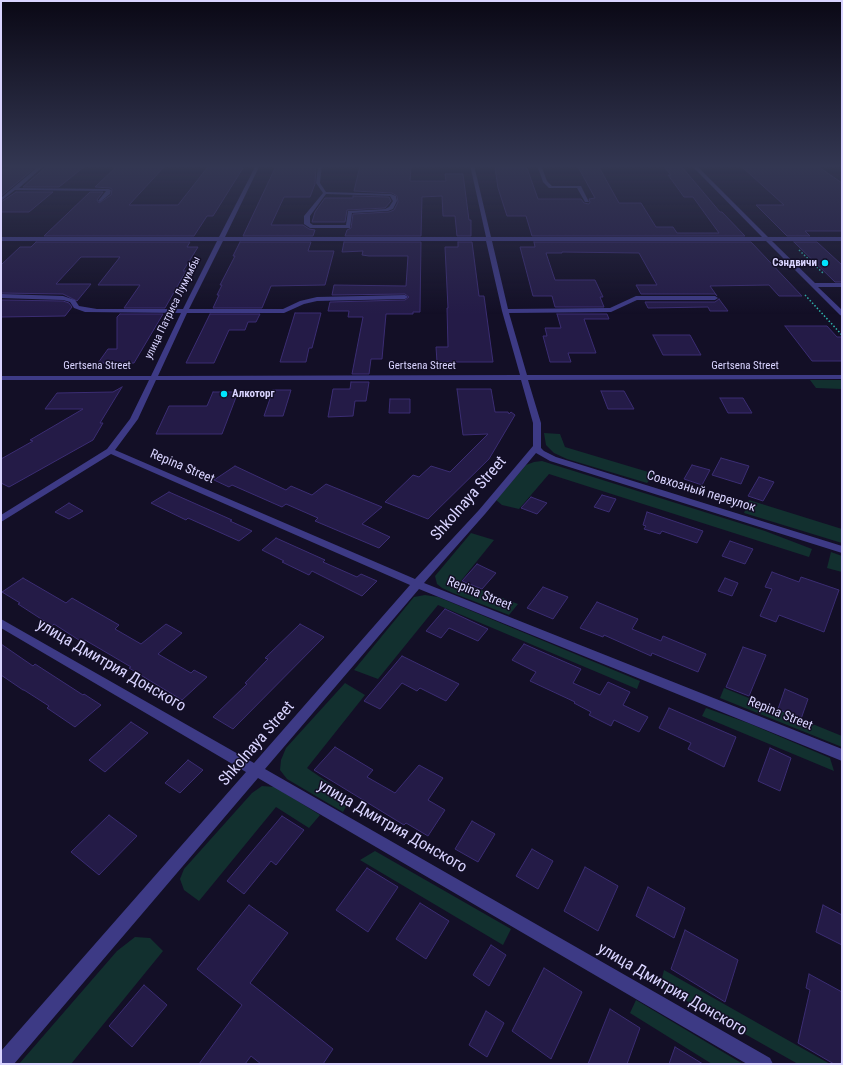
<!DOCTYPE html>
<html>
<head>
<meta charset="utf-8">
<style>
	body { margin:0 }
	#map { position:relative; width:843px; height:1065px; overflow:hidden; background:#130f26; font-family:"Roboto Condensed",sans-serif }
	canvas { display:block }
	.frame { position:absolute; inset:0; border:2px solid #d9d4ff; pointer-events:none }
</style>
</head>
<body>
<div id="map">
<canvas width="843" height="1065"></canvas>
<div class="frame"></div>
</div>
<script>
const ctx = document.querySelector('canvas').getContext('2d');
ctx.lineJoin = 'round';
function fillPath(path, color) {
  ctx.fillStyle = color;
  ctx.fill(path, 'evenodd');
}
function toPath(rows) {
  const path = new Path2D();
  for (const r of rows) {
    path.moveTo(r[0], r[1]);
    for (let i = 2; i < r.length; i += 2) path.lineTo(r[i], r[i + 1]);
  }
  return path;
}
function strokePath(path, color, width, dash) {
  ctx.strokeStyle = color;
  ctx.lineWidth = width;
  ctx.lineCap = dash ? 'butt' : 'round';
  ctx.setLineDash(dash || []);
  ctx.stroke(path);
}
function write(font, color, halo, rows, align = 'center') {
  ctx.font = font + ' "Roboto Condensed",sans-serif';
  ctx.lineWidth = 3;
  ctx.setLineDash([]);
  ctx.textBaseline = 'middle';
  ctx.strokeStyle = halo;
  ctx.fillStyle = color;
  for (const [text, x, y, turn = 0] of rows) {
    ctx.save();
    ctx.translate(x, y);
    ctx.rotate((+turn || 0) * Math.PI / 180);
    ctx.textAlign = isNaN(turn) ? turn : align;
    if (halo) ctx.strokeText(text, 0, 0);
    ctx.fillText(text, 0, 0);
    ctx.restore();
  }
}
fillPath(toPath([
	[810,380,842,380,842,389,816,388],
	[544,433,560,434,565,447,655,474,647,483,567,459,554,453,546,445],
	[542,461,765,531,812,549,809,557,549,474,519,509,502,505,496,500,526,465,534,462],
	[749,500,842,529,842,543,744,513],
	[471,533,494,540,460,582,518,604,509,615,453,593,442,588,437,584,435,576],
	[831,552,842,556,842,572,827,568],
	[425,595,438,597,640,681,637,689,438,605,378,679,354,670,414,597],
	[345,683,365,695,307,768,351,798,343,812,287,779,280,770,281,760,286,748],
	[724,688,842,736,842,747,720,698],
	[706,708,748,723,830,758,834,771,702,716],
	[262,786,275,787,320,815,309,828,276,807,199,901,184,890,180,879,184,869,252,793],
	[375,851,511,929,503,945,360,860],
	[135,937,150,938,163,951,71,1064,19,1064,117,951],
	[664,970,830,1064,798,1064,660,986],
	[636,1000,743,1064,712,1064,630,1013]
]), '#12302f');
const building = toPath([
	[276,166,316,167,315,184,310,197,284,197,271,225,303,225,309,229,315,230,313,236,243,236,276,166],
	[360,166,411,167,410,181,446,181,445,174,463,174,469,220,471,220,471,236,457,236,455,216,443,216,442,196,422,197,421,236,345,236,347,230,351,228,353,214,389,212,394,210,398,202,397,196,392,193,354,191,360,166],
	[12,167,36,167,1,196,1,169,8,169,12,167],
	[46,167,84,167,59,187,23,187,46,167],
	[116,167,164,167,129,205,178,205,207,168,243,168,213,216,207,216,194,236,44,236,90,192,103,192,97,200,99,203,111,195,112,189,110,188,95,187,116,167],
	[578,167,599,167,619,203,641,203,656,227,673,227,677,233,719,233,693,197,684,197,668,175,671,175,664,167,682,167,720,212,722,212,745,236,532,236,526,216,507,216,498,188,495,168,527,168,538,199,581,199,584,203,589,204,590,202,589,199,595,198,578,167],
	[742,167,819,167,842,183,842,231,805,231,810,236,787,236,756,205,784,205,742,167],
	[16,192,53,192,29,212,1,212,1,202,16,192],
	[353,196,389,197,391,201,385,208,347,210,345,222,312,222,315,212,325,198,353,198,353,196],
	[36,242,190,242,187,247,198,247,183,271,186,271,165,308,124,308,140,285,98,285,120,257,81,257,56,284,91,284,77,301,63,294,1,293,1,265,20,247,31,247,36,242],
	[240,242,311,242,308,251,334,251,325,285,271,286,262,308,213,308,219,295,217,295,222,285,220,285,235,256,233,256,240,242],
	[344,242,421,242,420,312,413,312,413,314,386,314,382,359,371,359,369,374,352,374,363,317,348,317,349,311,328,311,330,302,405,300,409,297,405,294,332,295,334,285,406,286,408,256,369,256,362,255,363,251,342,252,344,242],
	[458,242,472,242,479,296,484,296,493,362,437,362,436,347,448,347,447,308,448,308,445,247,458,247,458,242],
	[534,242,751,242,802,296,779,296,769,285,710,286,717,296,715,294,641,294,636,285,657,285,639,253,562,252,562,253,546,253,555,280,595,280,603,297,600,297,604,307,555,307,552,296,533,296,520,247,535,247,534,242],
	[794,242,817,242,842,265,842,282,835,282,794,242],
	[719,299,728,311,710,311,708,307,648,308,645,302,715,302,719,299],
	[1,300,63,301,69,303,72,307,65,316,1,317,1,300],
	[295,313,321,313,312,348,309,348,306,362,280,362,295,313],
	[120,314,163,314,134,363,98,363,108,349,117,349,117,317,120,314],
	[210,314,260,314,256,322,248,322,245,330,229,330,214,363,186,363,210,314],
	[557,314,607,314,609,319,584,319,596,353,568,353,571,362,550,362,543,336,547,336,545,328,561,328,557,314],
	[785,326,827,326,837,337,842,337,842,361,812,361,785,326],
	[653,335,690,335,701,355,663,355,653,335],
	[351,382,369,382,366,401,355,401,353,416,328,417,333,389,350,389,351,382],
	[122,387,100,423,103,423,93,440,9,487,1,483,1,459,33,441,30,440,83,409,45,409,57,393,113,392,122,387],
	[457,389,491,389,495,412,508,412,509,414,511,412,515,415,489,459,428,519,385,502,413,475,419,477,431,466,450,472,488,434,463,435,457,389],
	[273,390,291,390,283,416,264,416,273,390],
	[601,391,624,391,634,409,608,409,601,391],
	[213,392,238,392,222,434,156,434,169,406,207,406,213,392],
	[720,398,743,398,752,413,728,413,720,398],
	[390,399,410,399,410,413,389,413,390,399],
	[721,458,749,466,741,484,712,475,721,458],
	[692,465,710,470,702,485,684,479,692,465],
	[235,466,286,490,291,486,312,495,326,484,382,507,362,524,390,537,379,548,315,521,318,518,286,504,282,507,232,485,229,487,214,480,235,466],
	[759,477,774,482,763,501,748,496,759,477],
	[169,492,232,520,230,521,252,531,239,541,188,518,186,520,151,503,169,492],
	[602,495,616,499,609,512,594,507,602,495],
	[531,497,547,503,537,514,521,508,531,497],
	[69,503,83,511,69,519,55,512,69,503],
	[647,512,653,514,703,531,697,543,662,531,660,534,644,529,646,526,643,525,647,512],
	[276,538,325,560,323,562,357,577,361,574,377,581,362,596,312,571,309,575,282,562,284,561,262,550,276,538],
	[730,541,753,549,745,564,722,556,730,541],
	[477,564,496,573,482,589,462,581,477,564],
	[772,572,799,582,801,577,839,590,824,632,779,615,776,622,760,616,772,589,765,587,772,572],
	[23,578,66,603,72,598,119,625,115,629,141,644,166,624,182,633,158,654,191,673,194,670,207,677,182,700,129,668,131,667,85,640,82,642,54,624,52,626,18,604,20,603,2,592,23,578],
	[725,578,738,583,732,596,718,591,725,578],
	[543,587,568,597,553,619,527,608,543,587],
	[597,602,638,619,632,629,661,641,663,636,706,654,698,672,652,653,651,656,604,635,603,637,580,628,597,602],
	[445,609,488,629,478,641,449,628,441,638,426,631,445,609],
	[300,624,324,637,233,729,213,717,247,684,245,683,268,659,265,658,300,624],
	[1,644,33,666,35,664,83,695,84,694,101,705,75,727,47,708,49,706,24,690,23,690,1,675,1,644],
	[524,644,581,669,573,683,600,695,608,682,630,692,623,705,648,717,639,732,614,720,611,726,589,715,591,712,574,703,575,702,530,681,536,672,512,660,524,644],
	[743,647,766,655,749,696,726,687,743,647],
	[402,656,459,684,446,701,420,688,417,691,402,683,380,709,364,701,402,656],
	[785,689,808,699,801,719,778,709,785,689],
	[669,708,736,737,724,767,688,749,691,743,659,728,669,708],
	[131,722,148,733,105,772,89,760,131,722],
	[335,747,373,770,367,777,395,793,419,765,443,778,428,800,445,810,428,836,406,823,404,825,314,770,335,747],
	[770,748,791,758,780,791,758,781,770,748],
	[188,760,203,770,180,793,165,783,188,760],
	[109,815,137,836,99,875,71,852,109,815],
	[282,816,304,830,276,865,271,861,244,894,227,881,282,816],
	[472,821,495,834,478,862,455,849,472,821],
	[532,849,553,861,538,889,516,876,532,849],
	[585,867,618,886,598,931,564,911,585,867],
	[367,868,398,887,368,932,336,910,367,868],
	[648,887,685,908,674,938,636,916,648,887],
	[420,903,449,921,426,959,396,939,420,903],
	[249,905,288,933,250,983,333,1049,323,1064,261,1064,251,1056,245,1064,199,1064,242,1005,197,969,249,905],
	[823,905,842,915,842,945,816,932,823,905],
	[685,930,738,960,725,1002,671,969,685,930],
	[491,945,506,955,489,986,473,975,491,945],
	[544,968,582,992,551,1059,512,1031,544,968],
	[809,974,842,992,842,1057,841,1064,834,1064,798,1043,810,990,806,988,809,974],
	[144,985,167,1005,132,1047,109,1026,144,985],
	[610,1009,640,1028,627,1064,588,1064,610,1009],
	[486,1011,504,1023,487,1057,469,1045,486,1011],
	[675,1047,703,1064,669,1064,675,1047]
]);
fillPath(building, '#241b47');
strokePath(building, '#3b2d73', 1);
strokePath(toPath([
	[799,250,824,274],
	[805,295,842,335]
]), '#2fb8b0', 1.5, [1.5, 2]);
fillPath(toPath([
	[40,165,45,165,19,188,109,189,111,190,110,194,100,202,98,201,106,191,15,190,1,201,1,198,40,165],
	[256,165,260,165,225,237,486,237,470,165,474,165,491,237,762,237,691,165,696,165,768,237,842,237,842,241,772,241,815,283,842,283,842,287,818,287,842,310,842,316,840,315,766,241,492,241,508,309,610,308,636,296,715,296,718,298,715,300,637,300,611,312,509,313,527,375,842,375,842,379,528,380,541,423,541,448,544,451,556,457,842,546,842,553,550,461,536,453,485,514,424,583,842,749,842,761,419,589,265,769,770,1058,773,1064,747,1064,258,778,14,1064,1,1064,1,1051,246,772,1,628,1,619,254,763,410,585,111,454,1,522,1,515,107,449,130,419,149,380,1,380,1,376,151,376,181,313,85,312,74,308,70,302,63,300,1,298,1,294,63,296,75,300,79,306,97,309,183,309,217,241,1,241,1,237,219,237,256,165],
	[223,241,486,241,502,311,520,375,158,376,187,313,284,313,304,304,317,301,405,299,408,297,405,295,317,297,300,301,283,309,189,309,223,241],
	[156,380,521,380,533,423,533,446,479,510,415,579,115,450,138,419,156,380],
	[318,165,322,165,320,183,326,192,391,194,396,196,397,201,393,209,388,211,352,213,350,228,310,228,304,224,304,216,323,193,316,183,318,165],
	[326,194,390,196,393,201,389,207,385,209,348,211,346,225,313,225,310,223,310,216,326,194],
	[537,165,541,165,547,181,552,186,581,186,589,202,585,202,577,188,549,188,543,182,537,165]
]), '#3d3a85');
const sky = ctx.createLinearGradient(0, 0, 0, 314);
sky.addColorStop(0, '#0a0815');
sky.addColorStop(0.53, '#333752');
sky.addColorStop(1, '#33375200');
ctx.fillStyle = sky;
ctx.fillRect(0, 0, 843, 314);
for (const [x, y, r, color] of [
	[825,263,4,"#00e5ff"],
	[224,394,4,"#00e5ff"]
]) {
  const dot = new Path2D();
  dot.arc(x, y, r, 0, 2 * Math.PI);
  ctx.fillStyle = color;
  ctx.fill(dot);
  strokePath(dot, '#130f26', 1.5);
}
write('bold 11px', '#d9d4ff', '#130f26', [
	["Сэндвичи",817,263],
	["Алкоторг",232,394,"left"]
], 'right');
write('11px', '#d9d4ff', '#130f26', [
	["улица Патриса Лумумбы",173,308,-64],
	["Gertsena Street",97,366],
	["Gertsena Street",422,366],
	["Gertsena Street",745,366]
]);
write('13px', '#d9d4ff', '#130f26', [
	["Repina Street",182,467,23],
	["Совхозный переулок",701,492,17],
	["Repina Street",479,594,22],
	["Repina Street",780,714,22]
]);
write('16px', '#d9d4ff', '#130f26', [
	["Shkolnaya Street",469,499,-49],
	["улица Дмитрия Донского",111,666,30],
	["Shkolnaya Street",257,744,-49],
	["улица Дмитрия Донского",392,827,30],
	["улица Дмитрия Донского",672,990,30]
]);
</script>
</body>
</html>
